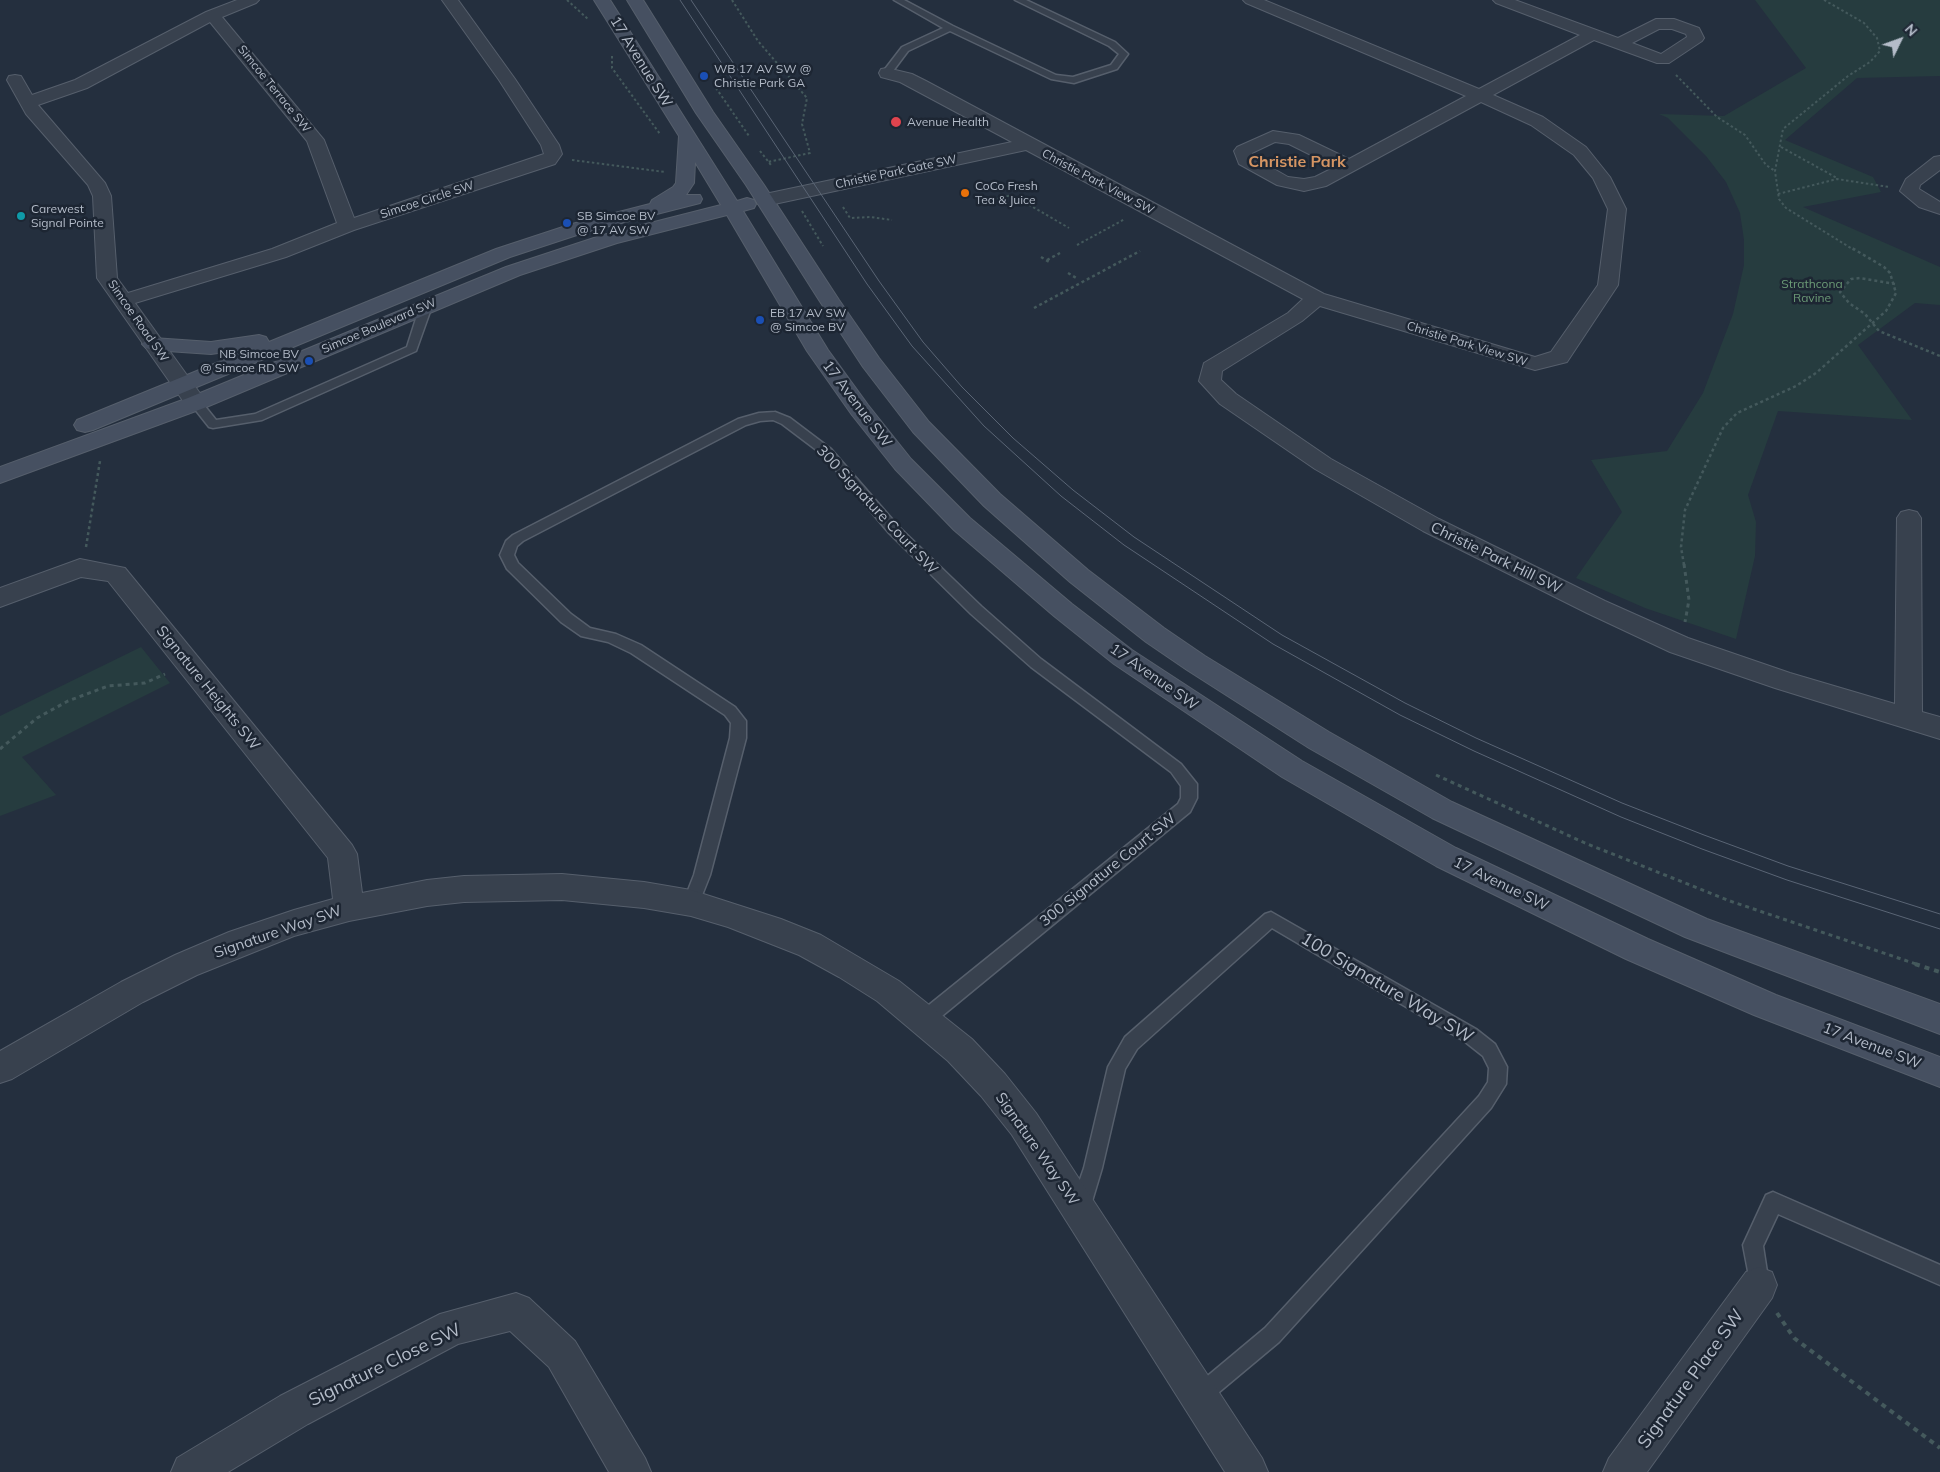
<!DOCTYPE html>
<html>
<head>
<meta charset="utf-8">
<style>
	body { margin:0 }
	#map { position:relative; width:1940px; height:1472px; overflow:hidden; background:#242f3e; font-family:Mulish,sans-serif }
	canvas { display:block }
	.north { position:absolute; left:1875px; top:15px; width:50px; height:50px; -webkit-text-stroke:4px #1d2633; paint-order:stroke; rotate:48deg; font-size:14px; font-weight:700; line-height:20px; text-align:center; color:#b4bcc9 }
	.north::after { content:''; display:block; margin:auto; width:18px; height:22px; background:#b4bcc9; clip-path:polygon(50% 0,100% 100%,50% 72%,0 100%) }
</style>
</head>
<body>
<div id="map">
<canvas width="1940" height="1472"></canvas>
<div class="north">N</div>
</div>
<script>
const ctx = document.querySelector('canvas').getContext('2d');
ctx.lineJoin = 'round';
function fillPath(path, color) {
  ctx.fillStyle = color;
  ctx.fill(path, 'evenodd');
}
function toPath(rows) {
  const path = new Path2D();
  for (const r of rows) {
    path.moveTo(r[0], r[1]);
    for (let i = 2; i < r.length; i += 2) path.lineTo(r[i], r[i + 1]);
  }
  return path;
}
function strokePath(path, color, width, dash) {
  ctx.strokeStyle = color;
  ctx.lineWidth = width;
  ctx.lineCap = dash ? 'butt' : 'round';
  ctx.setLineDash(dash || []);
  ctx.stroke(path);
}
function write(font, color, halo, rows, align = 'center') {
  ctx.font = font + ' Mulish,sans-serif';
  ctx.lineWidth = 5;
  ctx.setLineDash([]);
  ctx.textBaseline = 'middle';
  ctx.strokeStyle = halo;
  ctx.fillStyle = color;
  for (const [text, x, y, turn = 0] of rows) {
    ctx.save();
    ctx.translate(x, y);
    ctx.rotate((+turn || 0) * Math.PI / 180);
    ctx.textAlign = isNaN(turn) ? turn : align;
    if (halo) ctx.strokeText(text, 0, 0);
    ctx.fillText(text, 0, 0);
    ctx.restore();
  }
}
fillPath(toPath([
	[1755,0,1940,0,1940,76,1857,78,1785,140,1873,177,1881,192,1803,207,1940,267,1940,305,1915,303,1858,345,1912,420,1778,411,1748,495,1756,522,1755,556,1736,639,1645,608,1576,578,1622,512,1591,460,1667,451,1703,393,1733,314,1744,265,1744,240,1740,213,1726,182,1706,156,1668,118,1659,114,1724,116,1806,68],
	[141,647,170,683,22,757,56,795,0,816,0,716]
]), '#263c3f');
const lane = toPath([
	[894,0,904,0,953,26,1056,75,1073,77,1111,65,1119,54,1109,46,1015,0,1026,0,1115,42,1128,54,1117,69,1074,83,1051,79,950,31,908,51,890,75,887,76,882,73,902,47,943,28,894,0],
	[426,303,432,306,416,351,262,420,213,428,209,427,190,403,192,400,200,400,216,420,255,414,407,347,420,306,426,303],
	[775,412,790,418,831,449,899,527,981,606,1041,659,1181,764,1197,784,1197,798,1190,812,931,1025,925,1027,919,1025,916,1019,919,1013,1178,804,1181,798,1181,786,1171,772,1031,667,971,614,889,533,823,455,782,424,773,420,760,421,746,425,523,541,517,546,514,555,518,563,571,614,590,628,616,634,641,645,735,707,746,721,746,738,710,875,697,908,691,910,685,908,683,903,694,875,730,738,731,723,725,715,631,653,608,642,581,636,561,622,507,569,500,555,506,541,513,535,738,419,759,413,775,412],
	[1271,912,1476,1029,1495,1044,1507,1067,1506,1084,1491,1108,1279,1342,1206,1403,1199,1406,1192,1403,1189,1396,1192,1389,1265,1328,1479,1096,1488,1082,1489,1068,1483,1056,1464,1041,1272,928,1137,1049,1125,1069,1102,1168,1090,1208,1087,1215,1080,1218,1073,1215,1070,1208,1084,1168,1108,1067,1125,1037,1265,914,1271,912],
	[1773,1192,1940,1265,1940,1285,1778,1214,1763,1246,1769,1285,1766,1292,1759,1295,1752,1292,1743,1245,1766,1195,1773,1192]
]);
const street = toPath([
	[237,0,259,0,256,3,222,17,324,140,354,218,544,154,541,145,499,80,442,0,458,0,515,79,559,145,562,154,555,164,354,230,286,257,135,303,207,403,204,408,196,410,188,408,97,278,93,196,88,185,26,114,7,80,9,76,15,75,21,76,32,95,75,80,206,12,237,0],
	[210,22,307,141,337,223,272,249,128,293,117,278,111,196,105,183,38,105,87,88,210,22],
	[1243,0,1264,0,1479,89,1580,35,1496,3,1493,0,1515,0,1618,38,1656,19,1674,19,1699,28,1704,38,1702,41,1669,63,1657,63,1594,40,1493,95,1543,117,1586,147,1610,177,1626,209,1618,285,1567,362,1535,370,1320,306,1302,321,1222,371,1221,380,1236,394,1331,459,1439,519,1605,601,1688,638,1790,673,1895,704,1897,518,1901,512,1909,510,1917,512,1921,518,1922,712,1940,717,1940,739,1775,688,1670,652,1587,613,1423,531,1315,469,1220,404,1199,381,1204,363,1288,313,1303,299,1026,150,765,206,758,204,756,200,758,196,765,194,1012,142,900,82,881,77,879,73,881,69,887,68,912,74,926,81,1324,294,1535,357,1551,352,1598,285,1608,209,1593,178,1574,155,1531,125,1481,102,1326,186,1304,191,1277,185,1239,164,1234,151,1237,147,1273,131,1299,135,1349,159,1466,96,1246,3,1243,0],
	[1659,29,1672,29,1686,34,1687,37,1661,54,1632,43,1659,29],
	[1275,142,1289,144,1335,167,1315,177,1304,179,1288,177,1253,157,1252,153,1275,142],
	[1940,156,1940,170,1920,185,1919,189,1940,202,1940,214,1919,207,1900,191,1906,179,1934,157,1940,156],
	[80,559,125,568,352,845,357,854,362,893,427,880,464,876,562,874,644,882,691,890,781,919,821,935,899,981,972,1039,1005,1074,1036,1113,1262,1458,1268,1472,1225,1472,1012,1135,981,1096,948,1061,877,1001,839,977,799,955,728,927,691,916,644,908,562,900,464,902,427,906,349,921,294,936,197,975,143,1002,12,1079,0,1083,0,1051,121,982,175,955,229,932,294,910,333,899,328,858,108,581,81,577,0,607,0,588,80,559],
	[1759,1267,1772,1272,1777,1285,1772,1298,1647,1472,1603,1472,1609,1458,1746,1272,1759,1267],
	[516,1293,529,1298,575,1341,645,1458,651,1472,609,1472,549,1367,510,1331,458,1344,308,1424,228,1472,171,1472,177,1458,280,1396,440,1314,516,1293]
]);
const secondary = toPath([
	[594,0,610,0,737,201,747,198,754,200,756,204,754,208,743,211,828,350,868,405,911,459,970,518,1072,604,1132,650,1302,761,1456,848,1648,939,1776,995,1940,1057,1940,1087,1754,1015,1626,959,1436,866,1282,777,1114,664,1054,616,954,530,895,469,852,415,807,351,727,215,617,243,520,275,204,408,0,483,0,467,188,398,506,267,603,235,721,205,695,162,694,183,686,195,700,195,702,199,700,203,586,232,510,257,93,430,85,432,77,430,74,425,77,420,253,348,211,354,153,350,146,348,142,344,146,340,153,338,211,342,259,335,266,337,269,342,496,249,572,224,650,204,652,200,673,187,676,183,679,136,594,0],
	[627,0,643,0,713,112,764,185,839,300,879,358,929,422,1000,494,1088,570,1164,628,1205,656,1329,732,1452,802,1707,919,1940,1004,1940,1034,1685,937,1432,818,1309,748,1187,670,1146,642,1070,582,984,506,913,432,863,367,819,300,746,185,696,113,627,0]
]);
strokePath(lane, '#565f6c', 3);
strokePath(street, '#565f6c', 2);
strokePath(secondary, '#565f6c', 2);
strokePath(toPath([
	[567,0,589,20],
	[732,0,758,41,807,98,802,124,810,153,768,162],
	[1824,0,1864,23,1877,38,1880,51,1870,62,1848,76,1783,129,1775,171,1779,199,1786,208,1854,250],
	[612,56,612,68,660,134],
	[1676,75,1717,117,1745,135,1766,165,1775,171],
	[716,88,749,136],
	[1781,147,1837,178],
	[760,151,771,165],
	[572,160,665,172],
	[1778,194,1837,179,1889,187],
	[992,200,1012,195,1069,228],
	[843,207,850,218,870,217,892,220],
	[802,211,823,246],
	[1077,245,1125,219]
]), '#44595c', 2, [2.5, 2.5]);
strokePath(toPath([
	[1041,257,1051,263],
	[1047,260,1060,253],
	[1068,273,1078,279],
	[1895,284,1860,278,1851,279,1840,292,1849,303,1865,314,1879,331,1940,356],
	[1034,308,1140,251],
	[86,547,100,461],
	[1684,565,1681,547,1685,510,1723,428,1737,413,1796,386,1816,373,1886,311,1896,293,1890,273,1884,267,1852,248]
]), '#44595c', 2.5, [3, 3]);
strokePath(toPath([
	[1684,564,1689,600,1685,622],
	[0,749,37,718,68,701,108,686,145,683,165,674],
	[1436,775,1585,843,1730,901,1919,965]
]), '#44595c', 3, [4, 4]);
strokePath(toPath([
	[1915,964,1940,972],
	[1777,1313,1794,1338,1940,1448]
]), '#44595c', 4, [5, 5]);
fillPath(lane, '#38414e');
fillPath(street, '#38414e');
fillPath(secondary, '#465061');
strokePath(toPath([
	[680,0,867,284,912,346,984,426,1061,496,1124,545,1273,644,1400,715,1474,751,1621,817,1702,849,1787,880,1940,929],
	[691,0,879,281,923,342,962,387,1013,438,1073,490,1134,537,1282,635,1405,703,1476,738,1622,803,1704,835,1788,866,1940,914]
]), '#5a6575', 1);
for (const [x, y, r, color] of [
	[704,76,5,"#1a4fb4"],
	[896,122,6,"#e0444e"],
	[965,193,5,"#e8710a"],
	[21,216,5,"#0f9aa8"],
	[567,223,5,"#1a4fb4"],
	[760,320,5,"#1a4fb4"],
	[309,361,5,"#1a4fb4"]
]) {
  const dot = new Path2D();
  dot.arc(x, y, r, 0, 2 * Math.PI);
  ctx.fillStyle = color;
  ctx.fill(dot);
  strokePath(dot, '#1d2633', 2);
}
write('12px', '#b4bcc9', '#1d2633', [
	["WB 17 AV SW @",714,69],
	["Christie Park GA",714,83],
	["Avenue Health",907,122],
	["CoCo Fresh",975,186],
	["Tea & Juice",975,200],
	["Carewest",31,209],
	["Signal Pointe",31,223],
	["SB Simcoe BV",577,216],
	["@ 17 AV SW",577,230],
	["EB 17 AV SW",770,313],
	["@ Simcoe BV",770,327],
	["NB Simcoe BV",299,354,"right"],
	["@ Simcoe RD SW",299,368,"right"]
], 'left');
write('12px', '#b4bcc9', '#1d2633', [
	["Simcoe Terrace SW",274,89,51],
	["Christie Park Gate SW",896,172,-12],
	["Christie Park View SW",1098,182,28],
	["Simcoe Circle SW",427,200,-18],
	["Simcoe Road SW",138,321,55],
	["Simcoe Boulevard SW",379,326,-23],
	["Christie Park View SW",1467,344,17]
]);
write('12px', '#6b9a76', '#1d2633', [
	["Strathcona",1812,284],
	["Ravine",1812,298]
]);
write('15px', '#b4bcc9', '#1d2633', [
	["17 Avenue SW",641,62,58],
	["17 Avenue SW",857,404,53],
	["300 Signature Court SW",877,510,47],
	["Christie Park Hill SW",1496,558,26],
	["17 Avenue SW",1154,677,35],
	["Signature Heights SW",208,688,51],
	["300 Signature Court SW",1108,870,-39],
	["17 Avenue SW",1501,884,26],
	["Signature Way SW",278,932,-19],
	["17 Avenue SW",1872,1046,21],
	["Signature Way SW",1037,1149,55]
]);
write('bold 16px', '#d59563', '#1d2633', [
	["Christie Park",1297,162]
]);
write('18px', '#b4bcc9', '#1d2633', [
	["100 Signature Way SW",1387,988,31],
	["Signature Close SW",385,1365,-26],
	["Signature Place SW",1691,1379,-54]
]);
</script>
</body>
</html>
